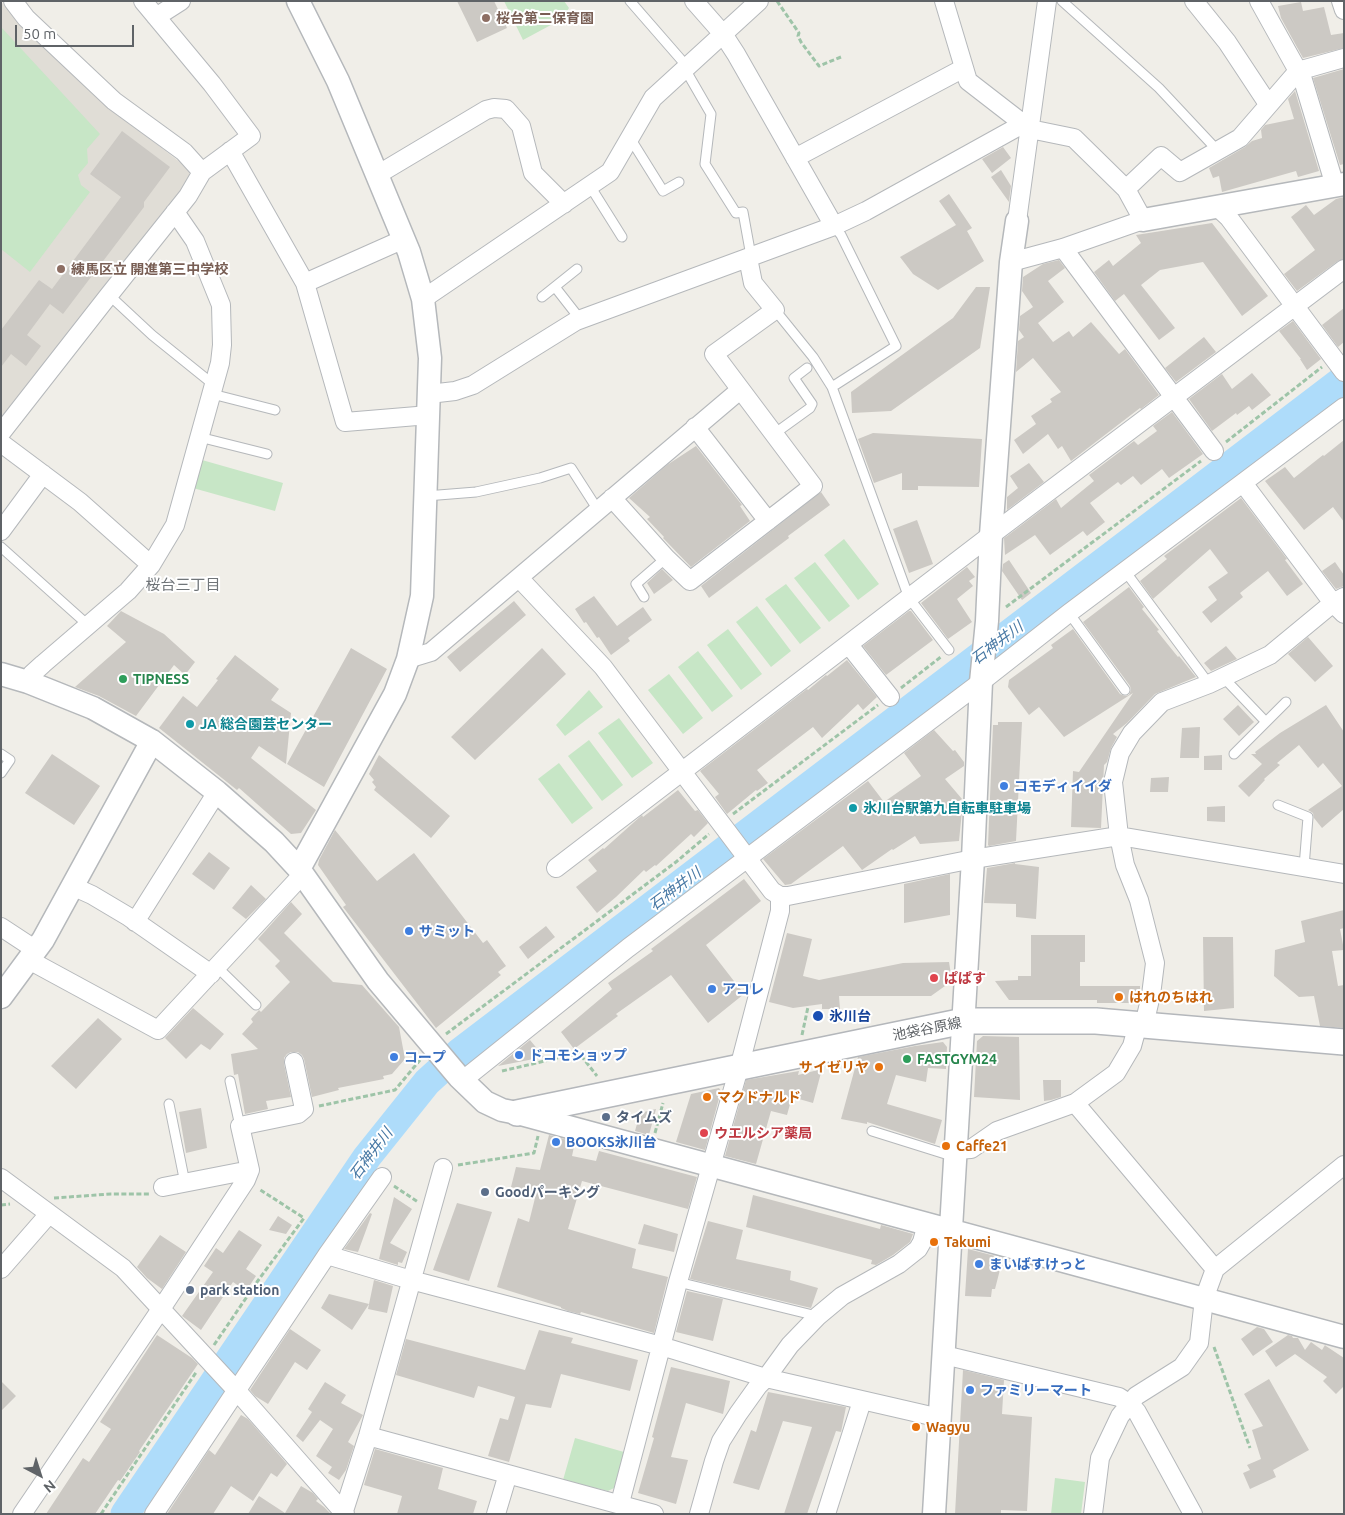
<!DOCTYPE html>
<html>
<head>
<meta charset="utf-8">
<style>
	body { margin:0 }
	#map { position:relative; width:1345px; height:1515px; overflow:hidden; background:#f0eee8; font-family:Ubuntu,sans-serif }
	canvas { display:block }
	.frame { position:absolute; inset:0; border:2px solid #5f6367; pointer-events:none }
	.north { position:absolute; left:15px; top:1450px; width:50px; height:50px; -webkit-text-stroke:4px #fff; paint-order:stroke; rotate:140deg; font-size:14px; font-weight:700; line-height:20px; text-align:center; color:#5f6367 }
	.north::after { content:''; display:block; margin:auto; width:18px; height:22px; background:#5f6367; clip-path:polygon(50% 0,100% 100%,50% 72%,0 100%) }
	.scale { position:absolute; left:15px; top:25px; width:119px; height:22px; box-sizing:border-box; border:2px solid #5f6367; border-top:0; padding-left:6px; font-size:15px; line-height:18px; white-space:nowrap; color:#5f6367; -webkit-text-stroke:4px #fff; paint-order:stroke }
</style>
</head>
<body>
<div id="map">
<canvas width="1345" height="1515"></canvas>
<div class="frame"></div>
<div class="north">N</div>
<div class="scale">50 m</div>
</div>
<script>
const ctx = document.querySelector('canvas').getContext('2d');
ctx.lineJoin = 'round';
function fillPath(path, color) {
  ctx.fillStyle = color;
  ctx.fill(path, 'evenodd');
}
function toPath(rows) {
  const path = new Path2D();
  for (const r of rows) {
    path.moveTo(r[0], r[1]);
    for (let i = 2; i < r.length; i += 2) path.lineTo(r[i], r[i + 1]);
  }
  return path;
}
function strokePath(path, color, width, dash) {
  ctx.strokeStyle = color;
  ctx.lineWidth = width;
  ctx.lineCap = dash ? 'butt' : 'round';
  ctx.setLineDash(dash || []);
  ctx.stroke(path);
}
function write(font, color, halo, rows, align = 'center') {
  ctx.font = font + ' Ubuntu,"Noto Sans JP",sans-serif';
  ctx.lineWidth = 4;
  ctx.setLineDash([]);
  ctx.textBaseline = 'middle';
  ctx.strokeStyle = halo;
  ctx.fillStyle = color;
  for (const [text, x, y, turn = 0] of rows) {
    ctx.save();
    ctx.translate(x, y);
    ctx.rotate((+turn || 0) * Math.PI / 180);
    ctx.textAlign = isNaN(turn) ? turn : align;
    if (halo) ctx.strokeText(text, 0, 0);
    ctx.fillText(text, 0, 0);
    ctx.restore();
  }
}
fillPath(toPath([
	[1,2,110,108,190,170,187,188,1,422]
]), '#e0ddd6');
fillPath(toPath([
	[504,1,564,1,569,8,562,19,523,40],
	[1,27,100,134,87,149,88,163,78,175,81,185,90,192,30,272,1,249],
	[202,460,283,483,275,511,193,488],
	[844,539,879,584,858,600,824,555],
	[815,562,850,606,829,622,794,578],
	[786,584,821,628,800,644,765,599],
	[757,606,791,651,771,667,736,622],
	[728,629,762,674,741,690,707,645],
	[698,651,733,696,712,712,678,667],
	[669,674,703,718,683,734,648,690],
	[589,690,603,707,565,736,556,725],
	[619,718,653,763,632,778,598,733],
	[589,740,623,785,602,801,568,756],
	[559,763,593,808,572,824,538,779],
	[575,1438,624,1452,614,1488,608,1491,563,1480],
	[1055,1478,1085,1482,1081,1514,1051,1514]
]), '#c7e6c6');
strokePath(toPath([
	[125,1514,367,1157,427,1082,460,1052,1344,379]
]), '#aedcfa', 29);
fillPath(toPath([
	[457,1,494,1,507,28,477,42],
	[1301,2,1303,11,1324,7,1331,35,1344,33,1344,48,1303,58,1281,18,1278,6],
	[1344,69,1344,164,1340,165,1313,78],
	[1295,91,1319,171,1298,177,1296,171,1222,192,1219,176,1213,178,1209,168,1245,147,1252,141,1262,138,1261,130,1265,125,1294,119,1288,99],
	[122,131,170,167,144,202,144,207,63,314,50,304,27,335,41,346,26,366,11,354,1,367,1,330,39,280,52,289,121,197,90,174],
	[1003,147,1011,158,992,173,982,159],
	[1001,170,1011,186,1009,202,991,177],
	[949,194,972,228,967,231,984,261,938,290,913,274,900,257,956,225,939,201],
	[1344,197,1344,259,1338,261,1297,291,1284,274,1315,250,1291,217,1306,205,1314,215,1336,199],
	[1212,223,1268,296,1242,316,1203,262,1160,270,1141,285,1175,328,1159,340,1124,294,1115,301,1094,272,1109,260,1113,266,1141,243,1136,235],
	[1059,260,1065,268,1048,281,1064,302,1038,323,1053,342,1069,331,1073,337,1091,322,1119,354,1125,349,1159,395,1141,409,1140,408,1071,461,1062,446,1058,449,1048,434,1023,454,1014,440,1036,424,1031,416,1052,402,1050,399,1061,392,1033,358,1016,372,1018,341,1024,337,1019,330,1020,316,1033,307,1022,291,1023,277,1043,264],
	[976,287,990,287,980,348,891,411,852,413,851,392,953,318],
	[1344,308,1344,342,1338,347,1322,325],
	[1293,321,1321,359,1307,370,1300,359,1301,359,1279,331],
	[1204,337,1216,352,1176,382,1165,368],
	[1252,373,1271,395,1252,410,1249,406,1237,415,1236,413,1212,431,1189,399,1222,374,1232,389],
	[1172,412,1203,454,1169,478,1162,469,1141,485,1133,476,1121,485,1118,482,1090,503,1105,522,1087,536,1083,531,1050,555,1035,535,1005,555,1004,538,1007,536,1056,499,1061,508,1094,481,1089,475,1134,441,1138,445,1157,431,1153,426],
	[873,433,982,439,979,487,918,486,918,490,902,490,902,473,874,483,858,439],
	[1344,440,1344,522,1333,507,1304,530,1265,481,1285,467,1294,478,1323,455,1324,456],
	[696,446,742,505,740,506,750,521,691,567,663,538,664,537,647,519,650,517,629,498,667,465],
	[1029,463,1044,482,1007,510,1007,497,1018,488,1010,476],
	[821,492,830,505,788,536,789,538,709,598,701,586],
	[1241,498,1287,559,1285,560,1303,584,1287,596,1268,571,1240,593,1243,597,1211,623,1202,612,1217,600,1208,587,1228,573,1210,549,1153,599,1140,581,1167,559,1164,556],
	[917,520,933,564,909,573,893,529],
	[1009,560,1031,593,1022,600,1002,571,1003,564],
	[1335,562,1344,575,1344,586,1336,589,1322,571],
	[967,567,975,577,969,581,973,586,957,599,972,622,948,639,921,603],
	[662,569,673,580,654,594,647,583],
	[1129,587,1144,607,1142,609,1159,630,1157,631,1178,657,1179,656,1196,677,1155,694,1127,723,1113,734,1117,737,1111,748,1107,762,1104,765,1101,828,1071,827,1073,771,1079,772,1133,693,1064,737,1039,707,1029,715,1008,687,1009,680,1053,648,1051,645,1073,629,1120,694,1125,696,1129,695,1131,690,1130,686,1083,622],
	[594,596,617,626,643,607,652,620,628,638,630,641,611,655,599,637,597,638,586,622,584,623,575,609],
	[514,601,526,615,460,672,447,657],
	[121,611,164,634,195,662,185,675,174,665,136,716,99,696,75,687,126,642,107,626],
	[909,611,911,611,933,640,886,675,863,646],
	[1308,637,1333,666,1315,682,1288,654],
	[1226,646,1237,659,1211,671,1204,663],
	[351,648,387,669,324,787,287,764],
	[542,648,566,674,475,760,451,737],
	[235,655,279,689,271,700,291,713,286,764,259,746,251,758,316,810,301,833,291,834,239,788,237,790,159,728,183,696,197,707,218,680,216,679],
	[847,660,877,697,863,710,858,704,822,738,813,727,757,770,768,783,757,791,756,790,727,814,715,797,719,794,700,771,807,689,808,690,826,675,827,676],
	[1238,705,1254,722,1239,736,1223,719],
	[1326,705,1344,732,1344,809,1322,828,1314,818,1313,813,1308,810,1342,786,1323,763,1318,768,1299,745,1277,763,1280,765,1264,779,1265,780,1249,797,1238,786,1262,764,1251,754,1256,754,1255,752,1280,733],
	[998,722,1022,722,1016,841,989,846,988,845,993,725,998,725],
	[1200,727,1199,758,1180,758,1182,728],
	[934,730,953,751,955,750,964,762,964,766,945,779,962,799,956,803,962,811,959,841,920,844,915,836,893,850,892,849,862,870,843,846,791,884,785,885,763,859,868,781,884,802,921,776,904,753],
	[52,754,100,786,74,825,25,793],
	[379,755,450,816,431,838,374,790,376,787,372,782,374,780,369,774],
	[1222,755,1222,770,1204,770,1204,756],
	[1169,777,1168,792,1150,792,1151,778],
	[678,790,695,811,698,810,708,823,694,837,691,834,656,866,655,865,646,872,644,870,616,897,597,913,576,887,597,871,588,860,603,848,604,849,642,815,643,817],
	[1225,806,1225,822,1207,821,1207,807],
	[335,830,377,881,414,853,483,943,487,940,506,966,498,972,501,975,436,1028,343,907,346,905,318,865,319,860],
	[209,852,230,868,214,890,192,874],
	[1015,863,1015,864,1039,867,1036,919,1016,917,1016,904,984,903,987,868],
	[950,874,950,915,904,923,904,884],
	[744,879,761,901,706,945,744,994,708,1023,671,975,616,1014,618,1016,574,1049,561,1032,612,989,608,983,653,951,651,949],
	[251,885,266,899,246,919,232,908],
	[291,902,302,914,284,933,333,982,362,985,399,1027,405,1059,392,1074,383,1076,384,1079,338,1088,339,1090,312,1097,304,1059,302,1055,298,1052,291,1052,287,1054,284,1058,284,1064,291,1097,266,1101,268,1109,245,1114,238,1074,234,1075,231,1054,258,1049,242,1034,253,1022,251,1019,259,1010,261,1012,290,982,275,966,280,961,258,939],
	[1344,910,1344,928,1340,929,1344,950,1332,951,1338,986,1344,985,1344,1028,1320,1026,1314,996,1299,997,1274,976,1275,950,1305,942,1301,921],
	[546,926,555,937,528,959,519,947],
	[787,933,812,939,803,976,819,980,903,963,949,962,952,981,931,996,839,996,840,1009,822,1009,822,1004,793,1008,769,1002],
	[1031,935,1085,935,1085,962,1080,962,1080,986,1140,986,1140,995,1137,1003,1097,1003,1097,1000,1009,1000,995,981,1018,980,1018,976,1031,976],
	[1203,937,1233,937,1234,1008,1204,1011],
	[193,1008,224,1034,210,1050,201,1044,186,1059,165,1038],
	[98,1018,122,1039,76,1089,51,1066],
	[983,1036,1019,1037,1020,1100,974,1097,977,1041],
	[530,1040,544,1057,498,1066],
	[943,1042,947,1047,946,1069,928,1068,926,1082,896,1075,887,1104,942,1120,935,1144,867,1122,867,1124,841,1119,858,1057,915,1046],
	[822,1069,813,1103,792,1097,787,1115,771,1111,756,1164,725,1156,746,1080,799,1071,798,1075],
	[1043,1080,1061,1080,1061,1097,1051,1100,1044,1101],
	[719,1088,721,1091,705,1150,676,1142,691,1094],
	[201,1108,207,1148,186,1153,179,1112],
	[656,1109,649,1135,635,1131,640,1113],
	[549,1135,575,1142,572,1156,596,1161,599,1151,697,1177,688,1209,582,1181,568,1229,636,1249,632,1268,668,1277,654,1333,581,1312,580,1314,568,1311,561,1308,561,1307,497,1287,518,1218,529,1222,536,1194,511,1187,516,1167,540,1170],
	[753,1195,880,1229,881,1225,913,1234,910,1242,893,1255,876,1265,871,1264,872,1260,746,1227],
	[394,1197,412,1209,390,1243,407,1252,402,1263,398,1262,398,1265,379,1259],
	[457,1203,492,1212,469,1281,433,1270],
	[370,1213,372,1214,358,1252,344,1249],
	[278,1216,292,1225,286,1234,269,1230],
	[708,1221,743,1230,736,1259,791,1271,790,1280,818,1288,811,1308,690,1279],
	[644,1224,678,1234,674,1252,638,1244],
	[239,1230,262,1245,246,1269,256,1276,246,1291,233,1282,201,1330,182,1316,213,1272,204,1266,216,1248,223,1253],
	[160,1235,186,1252,162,1289,147,1278,137,1267],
	[968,1249,1003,1258,995,1289,992,1289,991,1297,965,1296],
	[374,1280,393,1286,387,1313,368,1309],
	[687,1291,723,1299,713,1341,676,1332],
	[329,1294,369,1304,352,1330,321,1308],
	[1257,1327,1264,1329,1273,1342,1253,1356,1241,1339],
	[290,1329,321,1350,307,1370,295,1362,268,1404,255,1396,250,1390],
	[539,1330,573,1338,571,1343,638,1360,630,1391,561,1374,551,1408,526,1404,509,1462,488,1456,500,1418,508,1420,515,1397,478,1386,474,1398,396,1375,406,1339,525,1370],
	[157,1335,192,1358,198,1364,139,1451,140,1452,120,1481,118,1480,95,1514,46,1514,83,1458,89,1462,111,1429,100,1422],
	[1288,1335,1292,1336,1293,1338,1298,1338,1305,1350,1311,1342,1322,1350,1325,1345,1326,1346,1344,1358,1344,1386,1336,1394,1323,1381,1327,1377,1295,1354,1276,1367,1265,1351],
	[671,1367,730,1381,723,1414,686,1403,671,1457,688,1460,676,1504,638,1493,654,1438,652,1437],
	[963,1370,1004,1380,1002,1414,1032,1417,1027,1511,1001,1510,1001,1514,955,1514],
	[1269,1379,1309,1450,1273,1470,1276,1477,1250,1489,1243,1473,1250,1470,1247,1465,1261,1459,1252,1430,1263,1426,1244,1394],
	[1,1381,16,1396,1,1411],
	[325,1382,346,1395,341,1403,363,1415,348,1442,354,1446,346,1470,339,1480,328,1473,332,1467,316,1456,333,1429,320,1420,303,1442,296,1436,312,1412,308,1409],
	[768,1392,846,1407,841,1432,836,1431,807,1514,784,1514,812,1427,783,1421,759,1490,733,1483,751,1430,756,1432],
	[241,1415,248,1419,287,1464,277,1477,271,1473,253,1501,231,1486,213,1514,167,1514,209,1450,215,1455],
	[375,1449,443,1468,438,1489,477,1501,473,1514,397,1514,402,1496,364,1485],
	[301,1486,313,1493,318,1499,316,1501,324,1507,331,1514,248,1514,259,1496,285,1513]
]), '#ccc9c4');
const service = toPath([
	[630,1,684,63,685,69,711,114,705,164,736,213,743,212,751,256],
	[1062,1,1159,88,1218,151],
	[630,138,663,191,679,182],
	[590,186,622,237],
	[555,287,580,319],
	[109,295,152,335,214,385],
	[542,297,577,269],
	[775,310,813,357,832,387,909,598,949,650],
	[832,387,896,346,841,235,834,226],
	[212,394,275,410],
	[774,434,810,408,812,404,794,378,807,368],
	[199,437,267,454],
	[426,496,476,492,540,478,571,468,598,510],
	[1,547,88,625],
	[1125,571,1209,684],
	[644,597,636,584,666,558],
	[1069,613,1125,690],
	[1223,677,1266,722],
	[1,754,10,760,1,773],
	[1234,754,1286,702],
	[1278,805,1308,817,1304,867],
	[217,967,256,1005],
	[230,1081,240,1126],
	[169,1104,185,1183],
	[872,1131,955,1157],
	[678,1282,817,1316]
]);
const minor = toPath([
	[143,1,212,84,251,136,202,172],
	[694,1,723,34,736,54,834,226],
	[944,1,968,81,1030,129,1074,138,1126,189,1143,220,1063,248,1011,262],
	[1194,1,1227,42,1268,104],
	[1259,1,1303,80,1335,186],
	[1341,1,1344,10],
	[156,17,181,1],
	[230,151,305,283,345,422,429,415],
	[795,158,964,68],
	[377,175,486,110,494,108,506,109,521,126,533,173,564,204],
	[1126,189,1161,156,1180,172,1240,138,1298,71,1344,58],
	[1216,206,1229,218,1344,372],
	[1017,221,1047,1],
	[1063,248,1214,451],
	[305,283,404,239],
	[423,299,610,172,653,98,759,1],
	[429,394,455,391,473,385,576,321,834,226,866,211,1023,124],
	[695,427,768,521],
	[1,433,109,295,188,196,202,172,184,152,114,101,26,18,13,1],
	[1,443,80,502,151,565],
	[1243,483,1333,603,1344,614],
	[612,498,666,558,690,581,813,486,714,354,775,310,753,283,748,258],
	[1,531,43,474],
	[519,578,603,667,772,891,780,896],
	[849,645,890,697],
	[408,659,431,652,740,390],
	[28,682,32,674,43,664,128,591,151,565,175,525,220,363,222,345,221,305,195,241,175,212],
	[556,868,991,535,1344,269],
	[72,886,92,895,129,917,211,974],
	[135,922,217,792],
	[1,927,36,950],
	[29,960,158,1030,303,874],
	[1144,1025,1151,995,1155,963,1139,900,1125,865,1119,836,1113,782,1120,753,1132,733,1162,702,1209,684,1270,655,1333,603,1344,597],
	[463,1080,628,948,981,682,1069,613,1344,407],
	[1075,1103,1215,1269],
	[956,1150,971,1149,997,1131,1075,1103,1116,1073,1132,1046,1138,1024],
	[1,1178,123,1268,237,1391,345,1514],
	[163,1187,250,1170],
	[327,1255,411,1280,661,1346,766,1378,940,1418],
	[1,1269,49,1214],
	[944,1355,1119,1397,1130,1404,1137,1412,1193,1514],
	[368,1436,654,1514],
	[620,1503,678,1282,739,1068,780,911,780,896,788,896,973,859,1119,836,1344,874],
	[22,1514,161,1309,246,1180,250,1170,240,1126,298,1114,304,1109,294,1062],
	[154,1514,327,1255,382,1177],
	[343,1514,368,1436,443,1168],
	[496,1514,508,1474],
	[699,1514,714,1461,721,1441,738,1414,758,1386,766,1378,790,1345,818,1316,842,1296,899,1264,918,1249,922,1242,927,1224],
	[826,1514,862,1401],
	[1093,1514,1100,1458,1120,1416,1136,1396,1182,1367,1199,1343,1204,1299,1215,1269,1344,1165]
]);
const tertiary = toPath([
	[298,1,338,81,409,252,423,299,430,358,422,596,408,659,395,694,299,869],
	[1143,220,1344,184],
	[1,674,28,682,93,708,152,741,217,792,274,842,299,869,378,981,459,1077,485,1102,502,1110,517,1113,1344,1337],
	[1,997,43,940,152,741],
	[934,1514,973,859,981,682,987,621,991,535,1011,262,1017,221]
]);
const secondary = toPath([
	[517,1113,964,1021,1096,1021,1344,1042]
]);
strokePath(service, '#b5b8bb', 11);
strokePath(minor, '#b5b8bb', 20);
strokePath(tertiary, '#b5b8bb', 25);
strokePath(secondary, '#b4b7bb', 28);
strokePath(toPath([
	[777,1,799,33,798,36,801,42,819,66,841,57],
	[1226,442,1322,367],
	[1006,607,1201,461],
	[901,688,942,656],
	[733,814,878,705],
	[446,1034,676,862,709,834],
	[802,1035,808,1007],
	[502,1071,579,1053,597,1076],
	[319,1106,395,1090,420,1060],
	[655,1133,663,1103],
	[458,1165,534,1153,538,1136],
	[394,1186,418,1202],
	[54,1198,111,1194,150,1194],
	[1,1205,10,1204],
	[214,1345,257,1282,304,1218,259,1189],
	[1214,1347,1250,1448],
	[101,1514,197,1371]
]), '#9ec4a8', 3, [5, 2.5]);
strokePath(service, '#fff', 9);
strokePath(minor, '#fff', 18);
strokePath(tertiary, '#fff', 22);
strokePath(secondary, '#fff', 25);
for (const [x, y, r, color] of [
	[486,18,5,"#8d6e63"],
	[61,269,5,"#8d6e63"],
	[123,679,5,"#2e9e5b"],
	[190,724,5,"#0f9aa8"],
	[1004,786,5,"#3f7fe0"],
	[853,808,5,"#0f9aa8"],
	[409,931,5,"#3f7fe0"],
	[934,978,5,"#e0444e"],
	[712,989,5,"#3f7fe0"],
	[1119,997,5,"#e8710a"],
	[818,1016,6,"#1a4fb4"],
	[519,1055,5,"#3f7fe0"],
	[394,1057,5,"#3f7fe0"],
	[907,1059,5,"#2e9e5b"],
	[879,1067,5,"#e8710a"],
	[707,1097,5,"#e8710a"],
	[606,1117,5,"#5c6f8a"],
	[704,1133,5,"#e0444e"],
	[556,1142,5,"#3f7fe0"],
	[946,1146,5,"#e8710a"],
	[485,1192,5,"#5c6f8a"],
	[934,1242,5,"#e8710a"],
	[979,1264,5,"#3f7fe0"],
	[190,1290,5,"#5c6f8a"],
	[970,1390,5,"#3f7fe0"],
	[916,1427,5,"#e8710a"]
]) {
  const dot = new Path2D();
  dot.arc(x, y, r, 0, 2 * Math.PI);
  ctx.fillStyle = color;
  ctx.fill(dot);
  strokePath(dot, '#fff', 2);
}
write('bold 14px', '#785e54', '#fff', [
	["桜台第二保育園",496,18],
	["練馬区立 開進第三中学校",71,269]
], 'left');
write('bold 14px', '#27864d', '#fff', [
	["TIPNESS",133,679],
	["FASTGYM24",917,1059]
], 'left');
write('bold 14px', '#0d838f', '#fff', [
	["JA 総合園芸センター",200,724],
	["氷川台駅第九自転車駐車場",863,808]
], 'left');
write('bold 14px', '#366cbe', '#fff', [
	["コモディイイダ",1014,786],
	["サミット",419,931],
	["アコレ",722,989],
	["ドコモショップ",529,1055],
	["コープ",404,1057],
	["BOOKS氷川台",566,1142],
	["まいばすけっと",989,1264],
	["ファミリーマート",980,1390]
], 'left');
write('bold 14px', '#be3a42', '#fff', [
	["ぱぱす",944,978],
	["ウエルシア薬局",714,1133]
], 'left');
write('bold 14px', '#c56008', '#fff', [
	["はれのちはれ",1129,997],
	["サイゼリヤ",869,1067,"right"],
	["マクドナルド",717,1097],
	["Caffe21",956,1146],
	["Takumi",944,1242],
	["Wagyu",926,1427]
], 'left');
write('bold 14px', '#164399', '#fff', [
	["氷川台",829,1016]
], 'left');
write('14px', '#5f6367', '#fff', [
	["池袋谷原線",927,1029,-11]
]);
write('bold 14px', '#4e5e75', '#fff', [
	["タイムズ",616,1117],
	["Goodパーキング",495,1192],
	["park station",200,1290]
], 'left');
write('15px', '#707579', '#fff', [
	["桜台三丁目",183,585]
]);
write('italic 15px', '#4778a4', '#fff', [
	["石神井川",997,643,-37],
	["石神井川",675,889,-37],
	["石神井川",371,1154,-53]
]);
</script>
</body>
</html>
